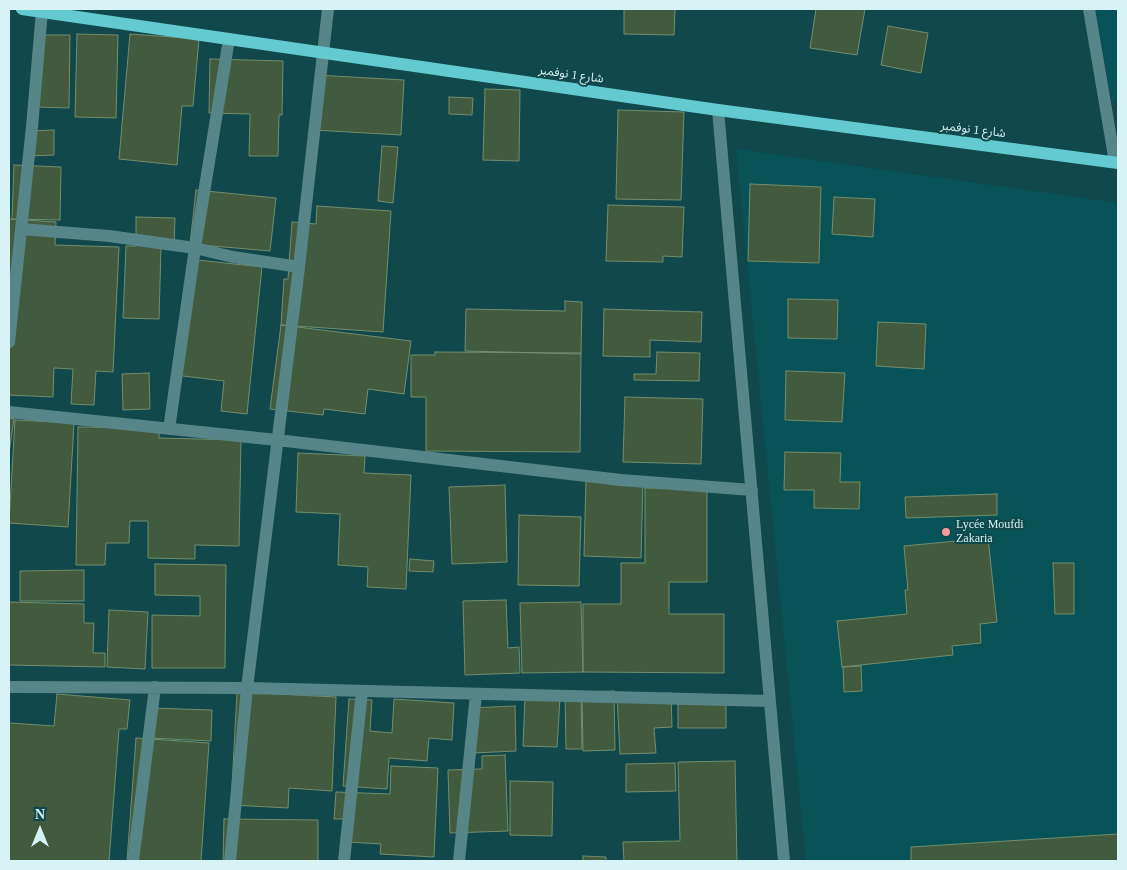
<!DOCTYPE html>
<html>
<head>
<meta charset="utf-8">
<style>
	body { margin:0 }
	#map { position:relative; width:1127px; height:870px; overflow:hidden; background:#10484b; font-family:"Times New Roman",serif }
	canvas { display:block }
	.frame { position:absolute; inset:0; border:10px solid #d8f3f5; pointer-events:none }
	.north { position:absolute; left:15px; top:805px; width:50px; height:50px; -webkit-text-stroke:4px #10484b; paint-order:stroke; rotate:0deg; font-size:14px; font-weight:700; line-height:20px; text-align:center; color:#d8f3f5 }
	.north::after { content:''; display:block; margin:auto; width:18px; height:22px; background:#d8f3f5; clip-path:polygon(50% 0,100% 100%,50% 72%,0 100%) }
</style>
</head>
<body>
<div id="map">
<canvas width="1127" height="870"></canvas>
<div class="frame"></div>
<div class="north">N</div>
</div>
<script>
const ctx = document.querySelector('canvas').getContext('2d');
ctx.lineJoin = 'round';
function fillPath(path, color) {
  ctx.fillStyle = color;
  ctx.fill(path, 'evenodd');
}
function toPath(rows) {
  const path = new Path2D();
  for (const r of rows) {
    path.moveTo(r[0], r[1]);
    for (let i = 2; i < r.length; i += 2) path.lineTo(r[i], r[i + 1]);
  }
  return path;
}
function strokePath(path, color, width, dash) {
  ctx.strokeStyle = color;
  ctx.lineWidth = width;
  ctx.lineCap = dash ? 'butt' : 'round';
  ctx.setLineDash(dash || []);
  ctx.stroke(path);
}
function write(font, color, halo, rows, align = 'center') {
  ctx.font = font + ' "Times New Roman","Noto Sans Arabic",serif';
  ctx.lineWidth = 4;
  ctx.setLineDash([]);
  ctx.textBaseline = 'middle';
  ctx.strokeStyle = halo;
  ctx.fillStyle = color;
  for (const [text, x, y, turn = 0] of rows) {
    ctx.save();
    ctx.translate(x, y);
    ctx.rotate((+turn || 0) * Math.PI / 180);
    ctx.textAlign = isNaN(turn) ? turn : align;
    if (halo) ctx.strokeText(text, 0, 0);
    ctx.fillText(text, 0, 0);
    ctx.restore();
  }
}
fillPath(toPath([
	[1096,9,1118,9,1118,103,1111,102],
	[736,149,1118,203,1118,861,806,861]
]), '#085358');
const building = toPath([
	[624,9,675,9,674,35,624,34,624,9],
	[816,9,865,9,857,55,810,48,816,9],
	[888,26,928,33,921,73,881,65,888,26],
	[77,34,118,35,116,118,75,117,77,34],
	[130,34,199,39,193,106,182,106,177,165,119,159,130,34],
	[38,35,70,35,69,108,37,107,38,35],
	[210,59,283,61,282,115,279,115,278,156,249,156,250,114,209,113,210,59],
	[317,75,404,80,401,135,314,130,317,75],
	[485,89,520,90,519,161,483,160,485,89],
	[449,97,473,98,472,115,449,114,449,97],
	[618,110,684,112,681,200,616,199,618,110],
	[54,130,54,155,30,156,30,131,54,130],
	[382,146,398,147,393,203,378,201,382,146],
	[14,165,61,167,60,220,12,219,14,165],
	[750,184,821,187,819,263,748,261,750,184],
	[196,190,276,198,270,251,190,244,196,190],
	[834,197,875,199,873,237,832,234,834,197],
	[608,205,684,207,682,257,663,256,663,262,606,261,608,205],
	[317,206,391,211,383,332,281,325,284,279,288,279,292,222,316,224,317,206],
	[136,217,175,218,174,247,161,247,159,319,123,318,126,246,136,246,136,217],
	[9,219,56,222,55,245,119,247,113,372,96,371,94,405,71,404,73,369,54,368,53,397,9,395,9,219],
	[188,259,262,267,247,414,221,411,224,381,175,375,188,259],
	[788,299,838,300,837,339,788,338,788,299],
	[565,301,582,302,581,354,465,351,466,309,565,311,565,301],
	[604,309,702,312,701,342,650,340,650,357,603,356,604,309],
	[878,322,926,324,924,369,876,366,878,322],
	[281,325,411,341,404,394,368,389,365,414,324,409,323,415,270,409,281,325],
	[435,352,581,353,580,452,426,451,426,397,411,397,411,355,435,355,435,352],
	[657,352,700,353,699,381,634,380,634,374,656,374,657,352],
	[786,371,845,373,842,422,785,420,786,371],
	[149,373,150,409,123,410,122,374,149,373],
	[625,397,703,399,701,464,623,462,625,397],
	[9,418,14,419,9,453,9,418],
	[15,420,74,423,68,527,9,523,15,420],
	[78,427,159,428,159,438,241,440,239,546,195,545,195,559,148,558,148,521,130,521,129,543,106,543,105,565,76,565,78,427],
	[785,452,841,453,840,482,860,482,859,509,814,508,814,490,784,490,785,452],
	[298,453,365,456,364,473,411,475,406,589,367,587,368,567,338,565,340,514,296,512,298,453],
	[586,479,643,481,641,558,584,556,586,479],
	[505,485,507,562,452,564,449,487,505,485],
	[645,488,707,489,707,582,669,582,669,614,724,614,724,673,583,672,583,604,621,604,621,563,645,563,645,488],
	[997,494,997,515,906,518,905,497,997,494],
	[519,515,581,517,579,586,518,585,519,515],
	[988,538,997,622,980,624,981,643,952,646,953,655,842,667,837,621,907,614,905,590,908,590,904,546,988,538],
	[410,559,434,561,433,572,409,571,410,559],
	[1053,563,1074,563,1074,614,1055,614,1053,563],
	[155,564,226,565,225,668,152,668,152,615,200,616,200,596,155,595,155,564],
	[84,570,84,601,20,601,20,571,84,570],
	[506,600,508,648,519,647,520,673,465,675,463,601,506,600],
	[9,602,84,604,84,623,94,623,93,653,105,653,105,667,9,665,9,602],
	[581,602,583,672,522,673,520,603,581,602],
	[109,610,148,612,145,669,107,667,109,610],
	[861,666,862,691,844,692,843,667,861,666],
	[614,691,615,750,583,751,582,692,614,691],
	[237,692,336,697,332,791,289,788,288,808,231,805,237,692],
	[565,692,581,692,582,749,566,749,565,692],
	[671,693,672,727,654,728,656,753,620,754,617,695,671,693],
	[57,694,130,700,127,729,119,729,109,861,9,861,9,723,54,726,57,694],
	[525,696,560,698,557,747,523,746,525,696],
	[349,699,372,700,370,731,392,733,394,699,454,703,452,740,429,738,427,761,389,758,387,789,343,786,349,699],
	[678,704,726,704,726,728,678,728,678,704],
	[515,706,516,751,472,753,470,708,515,706],
	[150,708,212,710,211,741,150,738,150,708],
	[136,738,209,743,201,861,127,861,136,738],
	[505,755,508,831,450,833,448,770,482,769,482,756,505,755],
	[735,761,737,861,624,861,623,842,680,841,678,762,735,761],
	[675,763,676,791,626,792,626,764,675,763],
	[391,766,438,768,434,857,380,854,381,844,348,842,349,819,334,819,336,792,390,794,391,766],
	[510,781,553,782,552,836,510,835,510,781],
	[224,819,318,820,318,861,223,861,224,819],
	[1118,834,1118,861,911,861,911,847,1118,834],
	[583,856,606,857,606,861,583,861,583,856]
]);
fillPath(building, '#425b3e');
strokePath(building, '#738e6e', 1);
strokePath(toPath([
	[1089,9,1115,162],
	[718,110,784,861],
	[21,229,109,236,195,248,233,257,299,267],
	[9,342,32,127,42,11],
	[9,412,277,440,621,480,752,490],
	[169,429,195,248,229,39],
	[9,687,247,688,770,701],
	[133,861,155,687],
	[230,861,247,688,299,267,328,9],
	[344,861,362,691],
	[459,861,476,694]
]), '#578689', 12);
strokePath(toPath([
	[22,9,718,110,1118,163]
]), '#63cad1', 12);
for (const [x, y, r, color] of [
	[946,532,5,"#f59b9a"]
]) {
  const dot = new Path2D();
  dot.arc(x, y, r, 0, 2 * Math.PI);
  ctx.fillStyle = color;
  ctx.fill(dot);
  strokePath(dot, '#10484b', 2);
}
write('12px', '#d8f3f5', '#10484b', [
	["شارع 1 نوفمبر",571,75,8],
	["شارع 1 نوفمبر",973,130,7]
]);
write('12px', '#d8f3f5', '#10484b', [
	["Lycée Moufdi",956,525],
	["Zakaria",956,539]
], 'left');
</script>
</body>
</html>
